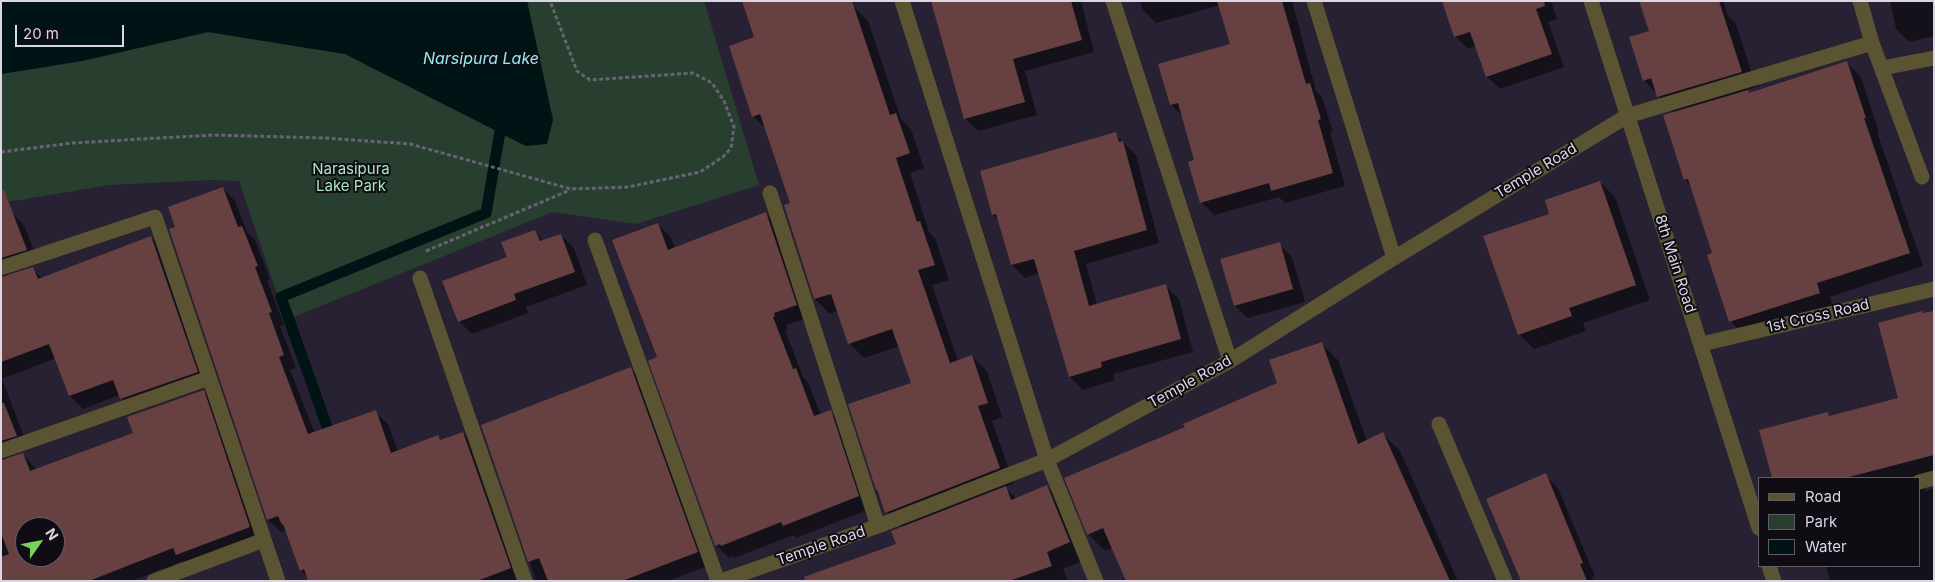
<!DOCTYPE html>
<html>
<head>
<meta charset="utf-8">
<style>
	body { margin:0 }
	#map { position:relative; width:1935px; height:582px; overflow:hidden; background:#272133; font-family:Inter,sans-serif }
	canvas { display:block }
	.frame { position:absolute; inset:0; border:2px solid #dad6e3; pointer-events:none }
	.legend { position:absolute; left:1758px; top:477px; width:162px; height:90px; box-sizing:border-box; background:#0f0c14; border:1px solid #605d67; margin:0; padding:6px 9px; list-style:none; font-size:15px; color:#dad6e3 }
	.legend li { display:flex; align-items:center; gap:10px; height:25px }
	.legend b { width:25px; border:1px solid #605d67 }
	.north { position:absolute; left:15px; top:517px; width:50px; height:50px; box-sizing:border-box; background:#0f0c14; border:1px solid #605d67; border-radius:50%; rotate:57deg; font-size:14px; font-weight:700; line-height:20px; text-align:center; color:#dad6e3 }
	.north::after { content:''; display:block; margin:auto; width:18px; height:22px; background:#75d25b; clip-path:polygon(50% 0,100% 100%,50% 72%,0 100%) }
	.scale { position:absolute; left:15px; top:25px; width:109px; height:22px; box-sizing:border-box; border:2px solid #dad6e3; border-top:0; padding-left:6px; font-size:15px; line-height:18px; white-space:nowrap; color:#dad6e3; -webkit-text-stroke:4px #0f0c14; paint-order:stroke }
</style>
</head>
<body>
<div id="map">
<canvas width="1935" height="582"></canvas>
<div class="frame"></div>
<ul class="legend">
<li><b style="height:6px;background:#5b5432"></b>Road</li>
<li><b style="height:14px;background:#283f30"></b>Park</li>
<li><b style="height:14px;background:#001415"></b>Water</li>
</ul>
<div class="north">N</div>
<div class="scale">20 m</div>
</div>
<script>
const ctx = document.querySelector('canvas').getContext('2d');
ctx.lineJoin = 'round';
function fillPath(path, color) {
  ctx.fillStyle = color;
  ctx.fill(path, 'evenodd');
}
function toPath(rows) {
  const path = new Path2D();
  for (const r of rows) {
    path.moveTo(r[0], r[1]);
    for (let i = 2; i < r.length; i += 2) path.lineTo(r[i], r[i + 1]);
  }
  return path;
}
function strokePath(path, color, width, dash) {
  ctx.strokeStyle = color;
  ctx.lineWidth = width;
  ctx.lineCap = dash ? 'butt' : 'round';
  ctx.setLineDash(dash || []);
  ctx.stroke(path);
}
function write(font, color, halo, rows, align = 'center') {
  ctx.font = font + ' Inter,sans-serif';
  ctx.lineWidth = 4;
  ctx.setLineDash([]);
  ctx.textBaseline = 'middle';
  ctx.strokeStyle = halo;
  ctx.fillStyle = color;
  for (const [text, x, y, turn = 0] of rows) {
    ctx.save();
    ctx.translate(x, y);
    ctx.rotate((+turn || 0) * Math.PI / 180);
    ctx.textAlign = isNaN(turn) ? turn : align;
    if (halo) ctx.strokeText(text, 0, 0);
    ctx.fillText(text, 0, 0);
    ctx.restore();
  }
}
fillPath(toPath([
	[527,1,704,1,759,185,636,224,553,212,286,320,239,181,212,180,109,185,1,203,1,74,82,61,208,32,345,54,526,146,553,120]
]), '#283f30');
fillPath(toPath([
	[1,1,527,1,553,120,547,144,526,146,345,54,208,32,82,61,1,74]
]), '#001415');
fillPath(toPath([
	[932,1,1081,1,1094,52,1025,71,1037,115,978,131,965,118],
	[1140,1,1292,1,1316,91,1322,97,1333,132,1330,133,1345,186,1285,203,1279,197,1214,215,1201,202,1196,161,1183,116,1171,105,1160,65,1231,45,1220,5,1156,23,1143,10],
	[1443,1,1551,1,1557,19,1548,22,1564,67,1500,89,1487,77,1476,46,1468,49,1455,36],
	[1641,1,1723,1,1728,16,1736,24,1756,87,1746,90,1750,94,1847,63,1861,77,1879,132,1877,132,1923,266,1830,297,1833,307,1744,335,1731,321,1714,254,1691,186,1685,180,1664,116,1674,113,1644,80,1650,31],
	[1890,1,1934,1,1934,36,1909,42,1896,29],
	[853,6,868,21,901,119,911,129,924,168,910,173,929,232,935,238,949,280,932,285,958,361,972,356,987,371,1002,417,992,421,1014,483,1005,487,1017,499,1047,487,1064,504,1087,559,1063,569,1068,581,806,581,898,545,902,528,887,512,913,384,900,346,864,358,849,343,838,311,830,314,815,299,785,206,791,204,767,130,753,116],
	[1115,134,1136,155,1159,243,1086,264,1097,305,1166,286,1179,299,1193,352,1113,374,1115,380,1083,390,1070,377,1040,273,1025,278,1012,265,999,221,993,215,981,172],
	[1600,182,1615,197,1650,300,1583,323,1586,331,1534,349,1519,334,1551,214],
	[223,188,235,201,247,232,255,240,270,279,267,280,284,325,280,326,296,368,290,370,315,433,375,412,388,424,398,452,438,437,442,441,463,433,476,446,522,581,310,581,301,570,287,530,281,532,268,520,170,230,177,227],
	[11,212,24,225,39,263,7,274,8,276,33,269,42,278,151,237,164,250,210,385,134,411,122,398,120,395,83,409,70,396,56,358,2,379,29,449,7,457,5,461,23,455,37,470,135,434,203,391,216,404,262,540,189,567,183,561,132,581,1,581,1,215],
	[25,527,55,527,55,557,25,557],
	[766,214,779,226,808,318,786,325,787,329,785,330,803,377,808,383,821,415,830,412,843,424,870,509,796,538,794,535,734,558,733,556,729,558,716,545,658,358,658,225,671,237,675,249],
	[534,231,544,241,561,235,574,248,587,285,526,307,528,313,472,334,459,321],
	[1279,244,1292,257,1305,302,1248,318,1235,306],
	[1934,312,1934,485,1926,488,1923,492,1934,488,1934,581,1830,581,1826,566,1919,566,1919,478,1773,478,1760,431,1828,413,1831,417,1900,399,1924,314],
	[1322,344,1338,360,1367,441,1383,434,1400,451,1458,581,1127,581,1113,548,1105,551,1088,534,1186,428,1279,383],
	[631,369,643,382,710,565,668,581,535,581,535,578,482,426],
	[1545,475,1558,488,1595,576,1592,577,1593,581,1523,581]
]), '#0007');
strokePath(toPath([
	[332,441,281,297,486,213,502,120]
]), '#001415', 11);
fillPath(toPath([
	[742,1,852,1,890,115,896,113,910,153,896,158,917,222,920,221,935,265,918,270,950,363,972,355,988,403,978,406,1000,468,885,513,877,489,876,490,848,404,911,383,892,329,848,344,831,294,814,299,784,205,790,203,760,114,752,117,729,46,754,37],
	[931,1,1071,1,1082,40,1013,59,1025,102,964,119],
	[1217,1,1282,1,1306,84,1310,83,1321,119,1318,120,1333,173,1271,191,1269,183,1200,203,1188,162,1194,160,1178,103,1170,105,1158,64,1230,44],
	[1442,1,1544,1,1545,6,1536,9,1552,54,1486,77,1470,32,1454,37],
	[1639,1,1719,1,1742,72,1657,97,1651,78,1643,81,1629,37,1649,31],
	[1847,61,1866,118,1864,118,1910,253,1817,283,1820,293,1729,322,1707,255,1712,253,1688,179,1684,180,1663,115,1748,90,1749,93],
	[1116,132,1119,142,1123,141,1147,230,1074,251,1089,306,1166,284,1181,339,1101,362,1102,367,1069,377,1034,259,1011,265,996,214,992,215,980,171],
	[1600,181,1636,285,1569,308,1572,316,1518,335,1483,236,1549,214,1545,200],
	[223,187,238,227,242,226,258,266,255,267,272,312,269,313,284,355,279,357,308,434,376,410,391,453,438,435,440,440,463,432,511,568,477,581,308,581,304,569,300,571,283,524,282,525,278,516,267,520,169,229,175,227,168,207],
	[4,190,27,250,1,258,1,191],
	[766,212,797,305,774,313,775,316,773,317,793,369,796,368,814,416,831,410,859,496,783,526,781,522,721,546,720,544,715,546,648,361,657,357,612,240,658,223,668,250],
	[535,230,540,241,561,234,575,272,514,294,516,300,458,322,442,281,507,257,501,242],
	[151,236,198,372,120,399,113,380,69,396,49,344,1,362,1,277,33,267,38,279],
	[1280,242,1293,289,1234,306,1220,259],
	[1922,311,1923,313,1934,311,1934,455,1845,478,1772,478,1759,430,1828,412,1829,416,1898,398,1878,323],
	[1322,342,1358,444,1383,432,1450,581,1126,581,1103,528,1087,535,1064,478,1185,427,1183,424,1277,383,1269,360],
	[631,367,698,552,622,581,548,581,539,558,528,562,481,425],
	[204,390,250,527,176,555,173,548,89,581,1,581,1,557,9,554,1,533,1,460,23,453,30,471,133,433,127,417],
	[25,527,55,527,55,557,25,557],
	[1,403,4,403,17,436,1,441],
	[1546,473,1583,563,1580,564,1587,581,1521,581,1486,499],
	[1047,485,1070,542,1047,552,1052,566,1009,581,805,581,804,577,896,544,891,531,1006,486,1011,500]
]), '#674141');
strokePath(toPath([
	[1,152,72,143,213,135,325,138,410,144,571,189,628,187,700,172,724,156,731,148,734,127,724,101,712,83,693,73,590,80,577,71,550,1],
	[426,251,570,190]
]), '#686373', 3, [4, 2.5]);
strokePath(toPath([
	[902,1,1047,460,1096,581],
	[1113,1,1230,361],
	[1314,1,1394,258],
	[1591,1,1759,528],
	[1860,1,1872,43,1922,177],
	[1882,68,1934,58],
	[770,193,878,526],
	[595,240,718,581],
	[1,268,155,217,278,581],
	[420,278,525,581],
	[1702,344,1934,289],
	[1439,424,1505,581],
	[1,451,209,378],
	[1919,482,1934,478],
	[1769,566,1774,581],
	[154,581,264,540],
	[721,581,878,526,1047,460,1230,361,1394,258,1627,116,1872,43]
]), '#5b5432', 15);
write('15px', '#aae8c0', '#0f0c14', [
	["Narasipura",351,169],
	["Lake Park",351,186]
]);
write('15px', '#dad6e3', '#0f0c14', [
	["Temple Road",1536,171,-31],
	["8th Main Road",1675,264,72],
	["1st Cross Road",1818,316,-13],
	["Temple Road",1190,382,-29],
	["Temple Road",821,546,-19]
]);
write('italic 16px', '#94eaec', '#0f0c14', [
	["Narsipura Lake",481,59]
]);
</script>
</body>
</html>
